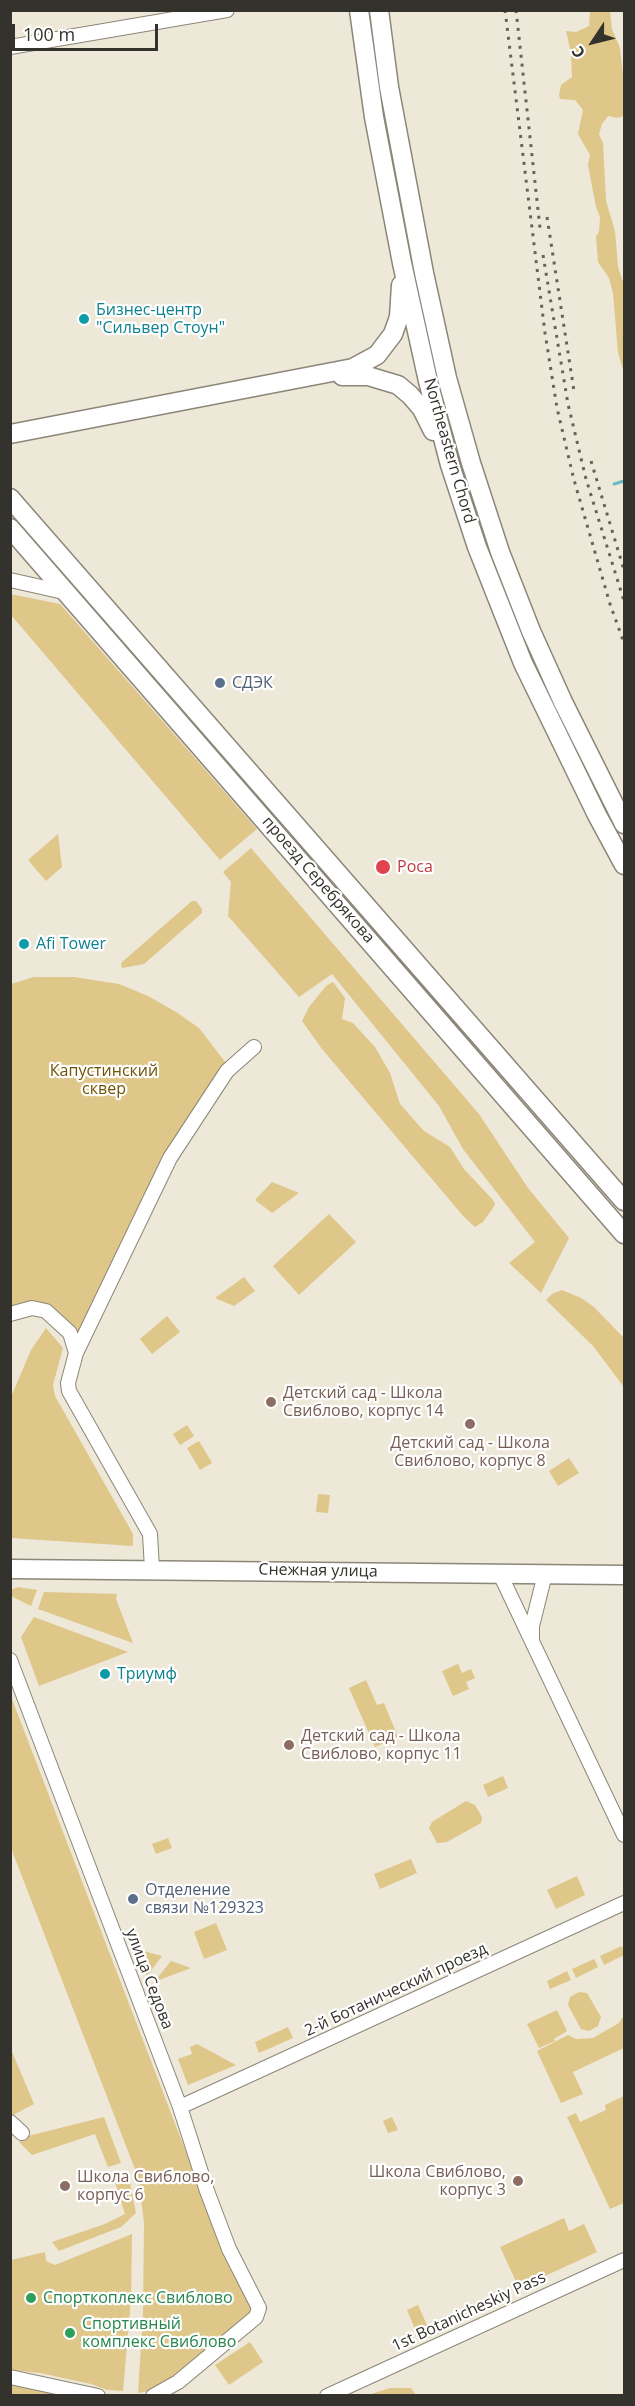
<!DOCTYPE html>
<html>
<head>
<meta charset="utf-8">
<style>
	body { margin:0 }
	#map { position:relative; width:635px; height:2406px; overflow:hidden; background:#eee8d8; font-family:"Open Sans",sans-serif }
	canvas { display:block }
	.frame { position:absolute; inset:0; border:12px solid #34322c; pointer-events:none }
	.north { position:absolute; left:563px; top:12px; width:60px; height:60px; -webkit-text-stroke:4px #fff; paint-order:stroke; rotate:235deg; font-size:16px; font-weight:700; line-height:24px; text-align:center; color:#34322c }
	.north::after { content:''; display:block; margin:auto; width:21px; height:27px; background:#34322c; clip-path:polygon(50% 0,100% 100%,50% 72%,0 100%) }
	.scale { position:absolute; left:12px; top:24px; width:146px; height:27px; box-sizing:border-box; border:3px solid #34322c; border-top:0; padding-left:8px; font-size:18px; line-height:21px; white-space:nowrap; color:#34322c; -webkit-text-stroke:4px #fff; paint-order:stroke }
</style>
</head>
<body>
<div id="map">
<canvas width="635" height="2406"></canvas>
<div class="frame"></div>
<div class="north">С</div>
<div class="scale">100 m</div>
</div>
<script>
const ctx = document.querySelector('canvas').getContext('2d');
ctx.lineJoin = 'round';
function fillPath(path, color) {
  ctx.fillStyle = color;
  ctx.fill(path, 'evenodd');
}
function toPath(rows) {
  const path = new Path2D();
  for (const r of rows) {
    path.moveTo(r[0], r[1]);
    for (let i = 2; i < r.length; i += 2) path.lineTo(r[i], r[i + 1]);
  }
  return path;
}
function strokePath(path, color, width, dash) {
  ctx.strokeStyle = color;
  ctx.lineWidth = width;
  ctx.lineCap = dash ? 'butt' : 'round';
  ctx.setLineDash(dash || []);
  ctx.stroke(path);
}
function write(font, color, halo, rows, align = 'center') {
  ctx.font = font + ' "Open Sans",sans-serif';
  ctx.lineWidth = 4.5;
  ctx.setLineDash([]);
  ctx.textBaseline = 'middle';
  ctx.strokeStyle = halo;
  ctx.fillStyle = color;
  for (const [text, x, y, turn = 0] of rows) {
    ctx.save();
    ctx.translate(x, y);
    ctx.rotate((+turn || 0) * Math.PI / 180);
    ctx.textAlign = isNaN(turn) ? turn : align;
    if (halo) ctx.strokeText(text, 0, 0);
    ctx.fillText(text, 0, 0);
    ctx.restore();
  }
}
fillPath(toPath([
	[590,11,610,11,612,29,620,48,624,83,623,116,618,118,608,116,602,124,599,134,603,143,606,201,615,231,618,267,624,285,624,373,618,353,613,293,609,278,598,262,596,236,599,232,600,217,596,207,588,165,590,155,578,134,583,110,575,100,560,99,559,95,561,85,572,77,571,53,566,31,576,32,589,26],
	[10,594,60,604,257,829,220,860,11,615],
	[58,834,62,867,46,881,28,860],
	[251,848,479,1114,528,1188,569,1238,541,1293,509,1263,535,1242,463,1149,439,1106,332,974,299,997,228,916,231,882,223,872],
	[192,901,196,901,202,909,202,913,144,964,122,968,121,963],
	[34,977,74,977,119,984,148,996,176,1012,199,1028,226,1063,79,1340,58,1318,11,1311,11,984],
	[333,982,345,998,342,1019,353,1023,375,1047,390,1073,400,1104,424,1131,450,1147,464,1169,493,1200,495,1205,483,1222,475,1227,464,1217,322,1049,302,1021,309,1007,326,986],
	[272,1182,299,1193,272,1213,255,1200],
	[329,1214,356,1242,299,1295,273,1266],
	[244,1277,255,1291,234,1306,215,1298],
	[562,1290,581,1298,594,1307,624,1338,624,1387,593,1346,546,1300,552,1294],
	[167,1316,180,1332,152,1354,140,1339],
	[46,1328,63,1348,53,1385,55,1396,133,1534,133,1546,11,1538,11,1397,31,1350],
	[187,1425,194,1436,180,1445,173,1434],
	[199,1441,212,1463,200,1470,187,1448],
	[569,1458,579,1473,558,1486,549,1471],
	[318,1494,330,1495,328,1513,316,1512],
	[18,1587,37,1590,31,1606,11,1596,11,1590],
	[44,1592,117,1594,116,1599,133,1643,38,1609],
	[34,1617,128,1652,39,1686,21,1637],
	[458,1664,462,1673,471,1669,475,1678,466,1682,469,1689,453,1696,442,1671],
	[366,1680,377,1705,384,1703,398,1737,375,1747,349,1688],
	[10,1694,224,2251,254,2312,174,2377,154,2390,138,2393,143,2314,144,2222,138,2177,11,1848],
	[503,1776,508,1788,488,1797,483,1785],
	[466,1801,475,1805,482,1817,481,1823,447,1842,437,1843,429,1828,432,1822],
	[168,1838,172,1848,156,1854,152,1844],
	[411,1859,417,1873,380,1889,374,1874],
	[577,1876,585,1895,556,1909,547,1890],
	[216,1923,227,1950,204,1959,194,1932],
	[622,1946,624,1955,604,1965,600,1956],
	[136,1949,162,1956,147,1976],
	[594,1959,598,1967,576,1978,572,1969],
	[171,1961,191,1968,154,1982],
	[567,1971,571,1980,550,1989,547,1981],
	[579,1992,587,1993,601,2017,598,2026,589,2031,581,2029,568,2005,570,1997],
	[557,2010,567,2031,554,2039,555,2041,539,2048,527,2024],
	[624,2015,624,2048,573,2072,583,2094,561,2103,537,2051,568,2035,576,2039,593,2038,619,2023],
	[288,2027,293,2038,259,2053,255,2042],
	[197,2044,236,2065,188,2085,178,2059,192,2054,190,2047],
	[10,2047,34,2104,13,2115,10,2112],
	[624,2096,624,2203,610,2209,567,2117,576,2113,580,2122,606,2110,605,2105],
	[104,2117,121,2163,108,2167,95,2134,32,2155,19,2142,24,2137],
	[392,2117,398,2130,388,2133,383,2121],
	[128,2173,136,2213,121,2227,59,2251,52,2242,105,2224,125,2214,114,2179],
	[564,2218,569,2231,584,2224,597,2252,519,2288,500,2247],
	[132,2234,131,2299,123,2391,107,2390,91,2384,40,2373,11,2370,11,2260,45,2252,46,2261,55,2265],
	[418,2305,431,2334,419,2339,407,2310],
	[250,2342,263,2362,229,2385,215,2365],
	[11,2381,67,2396,11,2396],
	[390,2388,411,2388,416,2395,368,2395]
]), '#dfc689');
strokePath(toPath([
	[614,484,624,481]
]), '#64bcc7', 3);
const minor = toPath([
	[10,47,227,10],
	[10,580,68,593],
	[10,1314,32,1308,46,1311,70,1333,76,1353],
	[152,1569,150,1534,69,1391,68,1383,76,1353,170,1158,227,1071,254,1047],
	[500,1574,624,1835],
	[532,1639,532,1626,545,1574],
	[10,1660,180,2107,207,2191,229,2249,259,2308,256,2317,178,2382,153,2396],
	[180,2107,624,1903],
	[10,2122,22,2133],
	[10,2377,98,2396],
	[327,2396,624,2260]
]);
const major = toPath([
	[359,10,374,117,402,263,428,381,450,465,477,547,523,663,597,815,624,865],
	[379,10,389,87,424,273,447,378,471,463,500,552,531,631,563,702,624,824],
	[342,376,368,376,398,385,410,395,422,409,433,431],
	[10,434,353,368,377,355,393,334,399,317,401,285],
	[10,498,624,1201],
	[10,528,624,1234],
	[10,1569,624,1575]
]);
strokePath(minor, '#8b8678', 16);
strokePath(major, '#8b8678', 21);
strokePath(minor, '#fff', 14);
strokePath(major, '#fff', 18);
strokePath(toPath([
	[505,10,545,333,557,408,574,480,610,604,624,643],
	[516,10,540,228],
	[547,217,574,391],
	[543,255,568,404,586,479,624,601],
	[591,461,624,570]
]), '#66635a', 3, [3, 6]);
for (const [x, y, r, color] of [
	[84,319,6,"#0f9aa8"],
	[220,683,6,"#5c6f8a"],
	[383,867,8,"#e0444e"],
	[24,944,6,"#0f9aa8"],
	[271,1402,6,"#8d6e63"],
	[470,1424,6,"#8d6e63"],
	[105,1674,6,"#0f9aa8"],
	[289,1745,6,"#8d6e63"],
	[133,1899,6,"#5c6f8a"],
	[518,2181,6,"#8d6e63"],
	[65,2186,6,"#8d6e63"],
	[31,2298,6,"#2e9e5b"],
	[70,2333,6,"#2e9e5b"]
]) {
  const dot = new Path2D();
  dot.arc(x, y, r, 0, 2 * Math.PI);
  ctx.fillStyle = color;
  ctx.fill(dot);
  strokePath(dot, '#fff', 2);
}
write('16px', '#0d838f', '#fff', [
	["Бизнес-центр",96,310],
	["\"Сильвер Стоун\"",96,328],
	["Afi Tower",36,944],
	["Триумф",117,1674]
], 'left');
write('16px', '#34322c', '#fff', [
	["Northeastern Chord",449,451,74],
	["проезд Серебрякова",318,880,49],
	["Снежная улица",318,1571,1],
	["улица Седова",149,1979,69],
	["2-й Ботанический проезд",396,1990,-25],
	["1st Botanicheskiy Pass",469,2312,-25]
]);
write('16px', '#4e5e75', '#fff', [
	["СДЭК",232,683],
	["Отделение",145,1890],
	["связи №129323",145,1908]
], 'left');
write('16px', '#be3a42', '#fff', [
	["Роса",397,867]
], 'left');
write('16px', '#6e5403', '#fff', [
	["Капустинский",104,1071],
	["сквер",104,1089]
]);
write('16px', '#785e54', '#fff', [
	["Детский сад - Школа",283,1393],
	["Свиблово, корпус 14",283,1411],
	["Детский сад - Школа",470,1443,"center"],
	["Свиблово, корпус 8",470,1461,"center"],
	["Детский сад - Школа",301,1736],
	["Свиблово, корпус 11",301,1754],
	["Школа Свиблово,",506,2172,"right"],
	["корпус 3",506,2190,"right"],
	["Школа Свиблово,",77,2177],
	["корпус 6",77,2195]
], 'left');
write('16px', '#27864d', '#fff', [
	["Спорткоплекс Свиблово",43,2298],
	["Спортивный",82,2324],
	["комплекс Свиблово",82,2342]
], 'left');
</script>
</body>
</html>
